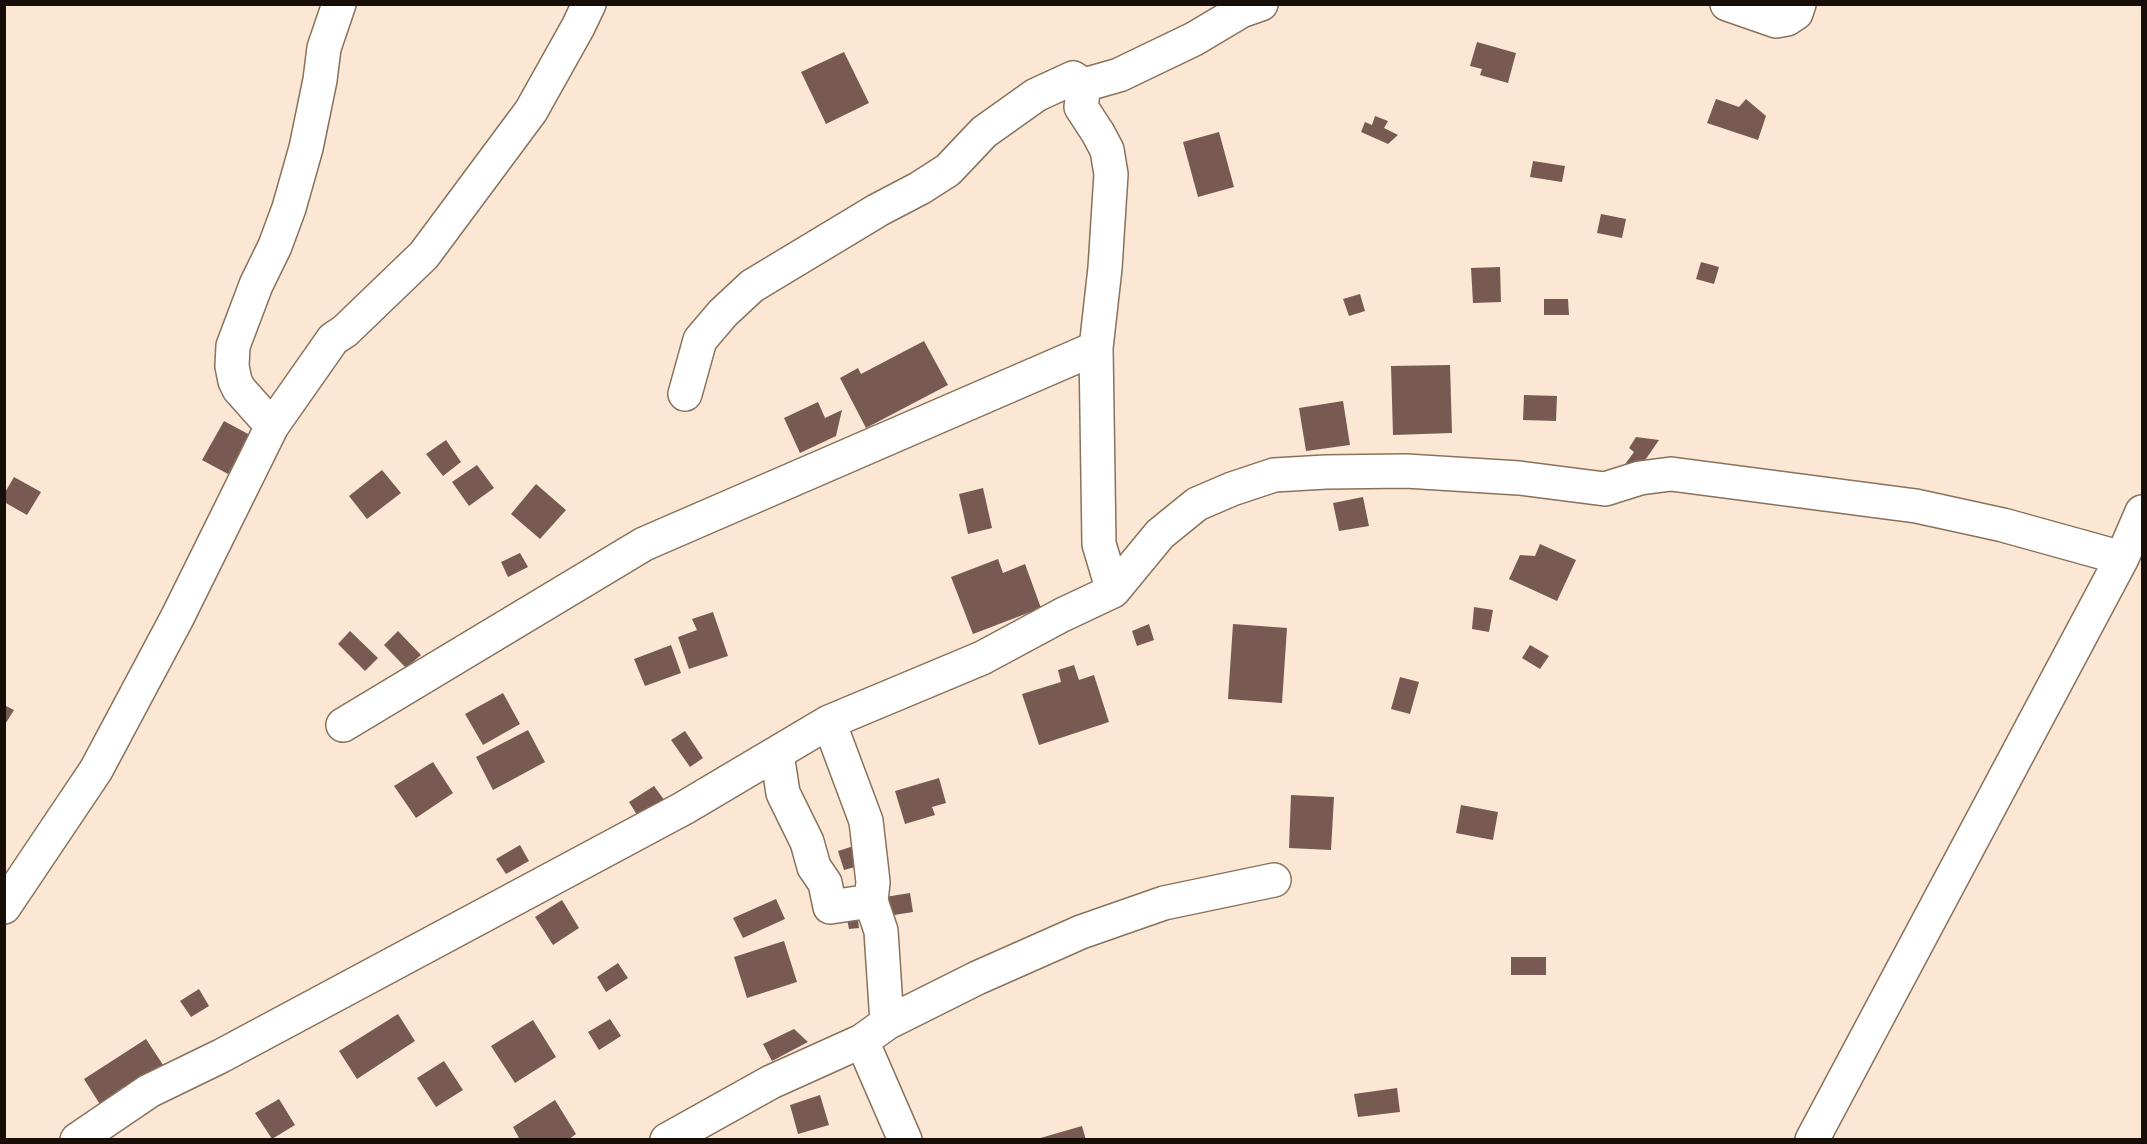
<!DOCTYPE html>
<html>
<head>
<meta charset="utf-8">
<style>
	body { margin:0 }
	#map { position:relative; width:2147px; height:1144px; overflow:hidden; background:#fbe7d4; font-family:Inter,sans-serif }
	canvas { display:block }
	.frame { position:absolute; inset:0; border:6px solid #170f07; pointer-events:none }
</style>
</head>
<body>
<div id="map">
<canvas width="2147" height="1144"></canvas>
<div class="frame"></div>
</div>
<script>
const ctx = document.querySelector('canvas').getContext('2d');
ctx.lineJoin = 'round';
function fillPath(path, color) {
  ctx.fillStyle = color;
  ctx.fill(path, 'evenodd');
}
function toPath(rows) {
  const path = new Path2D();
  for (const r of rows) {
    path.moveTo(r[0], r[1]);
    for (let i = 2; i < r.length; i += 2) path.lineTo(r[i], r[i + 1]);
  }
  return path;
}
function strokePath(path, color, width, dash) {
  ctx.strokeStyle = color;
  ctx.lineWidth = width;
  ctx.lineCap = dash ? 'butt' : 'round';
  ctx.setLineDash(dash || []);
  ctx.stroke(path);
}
fillPath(toPath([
	[1477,42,1516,53,1508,83,1480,75,1482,69,1470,66],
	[844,52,869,103,826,124,801,72],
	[1716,99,1739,107,1746,99,1766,116,1758,140,1707,123],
	[1375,116,1388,121,1384,128,1398,135,1388,144,1361,132,1365,122,1372,125],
	[1219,132,1234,187,1198,197,1183,142],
	[1533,161,1565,166,1562,182,1530,177],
	[1601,214,1626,219,1622,238,1597,233],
	[1701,262,1719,267,1714,284,1696,279],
	[1500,267,1501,302,1473,303,1471,268],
	[1360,294,1365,311,1349,316,1343,299],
	[1544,299,1568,299,1569,315,1544,315],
	[924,341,948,385,866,428,840,378,858,368,861,374],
	[1450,365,1452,433,1393,435,1391,366],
	[1524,395,1557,396,1556,421,1523,420],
	[1343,401,1350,445,1306,451,1299,408],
	[818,402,825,418,842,410,836,436,800,453,784,418],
	[224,421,250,435,228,474,202,460],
	[1636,437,1659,440,1639,469,1623,467,1634,452,1629,448],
	[446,440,461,462,443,476,426,454],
	[477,465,494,488,469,506,452,482],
	[382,470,401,493,367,519,349,496],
	[14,477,41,492,27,515,4,502,4,494],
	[536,484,566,510,540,539,511,514],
	[983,488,992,528,968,534,959,494],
	[1363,497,1369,526,1339,531,1333,503],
	[1540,544,1576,560,1557,601,1509,579,1520,555,1535,556],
	[520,553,528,567,508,577,501,562],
	[998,559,1003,573,1025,564,1041,608,973,634,951,577],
	[1474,607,1493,610,1489,632,1472,629],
	[713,612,728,656,689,669,678,637,697,630,692,619],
	[1149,624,1154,640,1137,646,1132,631],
	[1233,624,1287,628,1282,703,1228,699],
	[350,631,378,658,365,671,338,644],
	[398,631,421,655,406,668,384,645],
	[671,645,681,673,645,686,634,659],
	[1530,645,1549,656,1540,669,1522,658],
	[1074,665,1079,680,1094,675,1109,722,1039,745,1022,694,1061,682,1058,670],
	[1400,677,1419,682,1410,714,1391,709],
	[503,693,520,724,483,745,465,714],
	[4,705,14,710,4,726],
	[528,730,545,762,493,790,476,757],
	[685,731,703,758,690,767,671,740],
	[433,762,453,793,416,818,394,786],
	[939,778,946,803,932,807,935,815,905,824,895,791],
	[654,786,665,801,639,818,629,802],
	[1291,795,1334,797,1331,850,1289,848],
	[1461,805,1498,812,1493,840,1456,833],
	[860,844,866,864,844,870,838,851],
	[520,845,529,861,506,874,496,859],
	[910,893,913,912,888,916,885,897],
	[776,899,785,919,743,938,733,918],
	[562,900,579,928,553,945,535,917],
	[857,912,859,928,849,929,846,914],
	[784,941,797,982,747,998,734,957],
	[1511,957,1546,957,1546,975,1511,975],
	[618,963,628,978,606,992,597,977],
	[199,989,209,1006,191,1017,180,1001],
	[398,1014,415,1041,357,1079,339,1051],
	[610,1019,621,1036,599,1050,588,1032],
	[533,1020,556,1057,515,1083,491,1046],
	[794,1029,808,1042,772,1061,763,1044],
	[146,1039,169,1074,106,1114,84,1079],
	[444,1061,463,1090,436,1107,417,1078],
	[1397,1088,1400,1112,1358,1117,1354,1094],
	[820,1095,829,1125,798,1134,790,1105],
	[279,1099,295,1125,272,1139,255,1113],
	[555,1100,576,1134,568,1140,520,1140,513,1127],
	[1082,1126,1086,1140,1037,1140,1037,1139]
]), '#785a52');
const minor = toPath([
	[1727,4,1776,21,1787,19,1796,13,1799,4],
	[1084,85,1081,107,1098,133,1107,150,1111,174,1105,268,1096,348,1099,544,1113,591],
	[1084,85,1119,75,1194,39,1241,11,1261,4],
	[685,394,700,340,723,313,752,286,878,210,920,188,948,170,984,132,1036,95,1073,78,1084,85],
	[272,426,239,389,235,381,232,366,233,346,256,285,275,246,289,208,306,148,320,80,324,48,339,4],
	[829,722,866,821,873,882,871,901,881,931,887,1023],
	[343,725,644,544,1096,348],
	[777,754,783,793,807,842,814,867,825,883,830,907,871,901],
	[4,907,96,770,177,618,272,426,333,339,345,331,424,255,531,111,578,27,589,4],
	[862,1041,905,1140],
	[77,1140,149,1091,221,1056,684,808,829,722,982,658,1062,615,1113,591,1160,534,1197,504,1232,489,1274,475,1326,472,1406,471,1519,478,1605,489,1640,478,1671,474,1916,506,2003,525,2122,558],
	[667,1140,771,1082,862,1041,887,1023,977,978,1081,932,1164,903,1274,880],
	[1812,1140,2122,558,2142,512]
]);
strokePath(minor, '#88725c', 36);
strokePath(minor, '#fff', 33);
</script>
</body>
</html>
